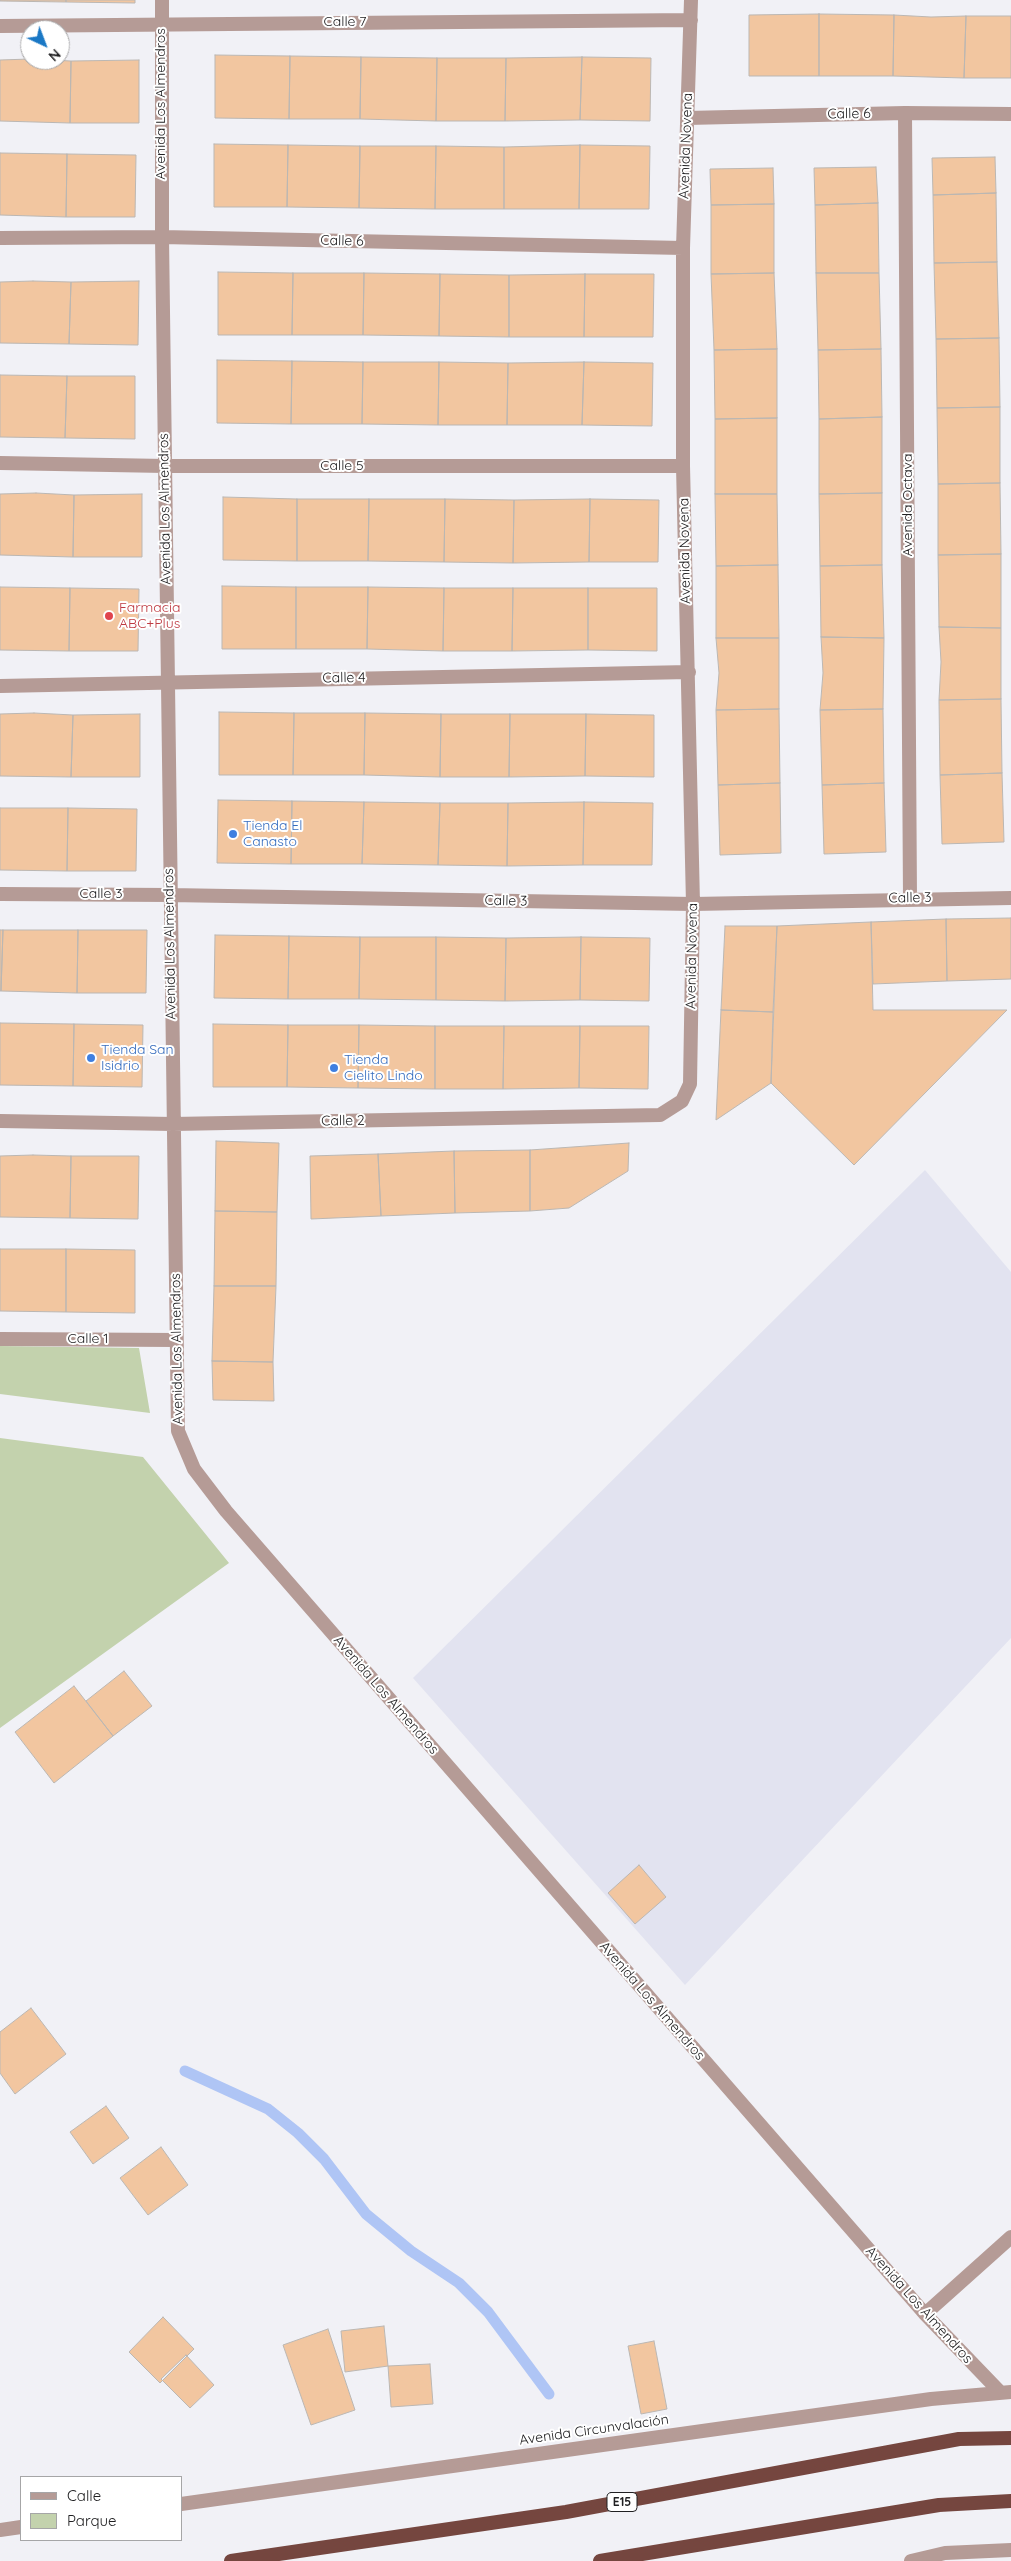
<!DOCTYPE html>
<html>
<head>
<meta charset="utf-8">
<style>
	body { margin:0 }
	#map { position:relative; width:1011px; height:2561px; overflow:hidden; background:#f1f1f6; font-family:Quicksand,sans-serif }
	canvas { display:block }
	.legend { position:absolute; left:20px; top:2476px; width:162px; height:65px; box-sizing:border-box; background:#fff; border:1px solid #a6a6a7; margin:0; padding:6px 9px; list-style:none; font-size:15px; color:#202022 }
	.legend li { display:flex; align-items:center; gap:10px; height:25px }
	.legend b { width:25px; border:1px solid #a6a6a7 }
	.north { position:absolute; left:20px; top:20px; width:50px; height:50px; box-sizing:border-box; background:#fff; border:1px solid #a6a6a7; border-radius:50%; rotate:137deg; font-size:14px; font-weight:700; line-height:20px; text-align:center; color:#202022 }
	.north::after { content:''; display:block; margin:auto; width:18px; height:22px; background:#1a78c5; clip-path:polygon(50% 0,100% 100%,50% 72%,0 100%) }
</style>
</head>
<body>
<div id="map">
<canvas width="1011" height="2561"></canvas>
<ul class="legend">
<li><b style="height:6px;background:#b59b96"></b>Calle</li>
<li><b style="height:14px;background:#c3d2ad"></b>Parque</li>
</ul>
<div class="north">N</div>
</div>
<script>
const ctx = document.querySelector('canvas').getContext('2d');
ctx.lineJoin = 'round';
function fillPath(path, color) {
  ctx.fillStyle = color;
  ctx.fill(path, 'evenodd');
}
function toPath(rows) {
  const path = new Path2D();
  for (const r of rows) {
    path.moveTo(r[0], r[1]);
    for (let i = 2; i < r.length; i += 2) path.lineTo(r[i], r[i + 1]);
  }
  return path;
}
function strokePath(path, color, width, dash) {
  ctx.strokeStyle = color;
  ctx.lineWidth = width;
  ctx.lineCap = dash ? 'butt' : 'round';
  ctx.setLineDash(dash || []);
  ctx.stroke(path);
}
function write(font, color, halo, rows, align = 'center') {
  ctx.font = font + ' Quicksand,sans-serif';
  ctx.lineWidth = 4;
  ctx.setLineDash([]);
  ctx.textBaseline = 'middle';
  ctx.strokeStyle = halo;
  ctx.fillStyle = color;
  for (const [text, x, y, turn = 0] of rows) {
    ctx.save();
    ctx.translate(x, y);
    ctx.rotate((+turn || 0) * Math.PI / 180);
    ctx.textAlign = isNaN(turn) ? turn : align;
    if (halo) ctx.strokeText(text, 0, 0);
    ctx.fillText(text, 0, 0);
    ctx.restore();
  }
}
fillPath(toPath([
	[925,1170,1011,1272,1011,1638,685,1985,413,1678]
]), '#e2e3f0');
fillPath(toPath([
	[0,1346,139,1348,150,1413,0,1394],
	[0,1438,143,1457,229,1563,0,1728]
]), '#c3d2ad');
strokePath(toPath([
	[185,2071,268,2109,298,2133,324,2159,366,2214,411,2251,459,2283,488,2312,549,2394]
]), '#afc5f5', 11);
const building = toPath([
	[0,0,66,0,66,2,0,1,0,0],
	[66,0,135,0,135,3,66,2,66,0],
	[819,14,819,76,749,76,749,15,819,14],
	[819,14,894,15,893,76,819,76,819,14],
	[894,15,931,17,966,16,964,78,893,76,894,15],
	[966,16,1011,16,1011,78,964,78,966,16],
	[215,55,290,56,289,119,215,118,215,55],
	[290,56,361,57,360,119,289,119,290,56],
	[361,57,437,58,436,121,360,119,361,57],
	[582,57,580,120,505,121,506,58,582,57],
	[582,57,651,58,650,121,580,120,582,57],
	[437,58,506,58,505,121,436,121,437,58],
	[30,59,71,61,70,123,0,121,0,60,30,59],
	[139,60,139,123,70,123,71,61,139,60],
	[214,144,288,145,287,207,214,207,214,144],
	[288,145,360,146,359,208,287,207,288,145],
	[580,145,579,209,504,209,504,147,580,145],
	[580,145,650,146,649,209,579,209,580,145],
	[360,146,436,146,435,209,359,208,360,146],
	[436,146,504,147,504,209,435,209,436,146],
	[0,153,67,154,66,217,0,215,0,153],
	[67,154,136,155,135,217,66,217,67,154],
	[995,157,996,193,933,195,932,158,995,157],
	[876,167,878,203,815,205,814,168,876,167],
	[773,168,774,204,711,205,710,169,773,168],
	[996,193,997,262,934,263,933,195,996,193],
	[878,203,879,273,816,273,815,205,878,203],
	[774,204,774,273,711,274,711,205,774,204],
	[997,262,999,338,936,339,934,263,997,262],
	[218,272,293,273,292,335,218,335,218,272],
	[293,273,364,273,363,335,292,335,293,273],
	[364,273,440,274,439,336,363,335,364,273],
	[774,273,777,349,714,350,711,274,774,273],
	[816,273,879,273,881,349,818,350,816,273],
	[440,274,509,275,509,337,439,336,440,274],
	[585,274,584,337,509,337,509,275,585,274],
	[585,274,654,274,653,337,584,337,585,274],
	[33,281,71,282,69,344,0,343,0,282,33,281],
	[139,281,138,345,69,344,71,282,139,281],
	[999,338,1000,407,937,408,936,339,999,338],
	[777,349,777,418,715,419,714,350,777,349],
	[881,349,882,417,819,419,818,350,881,349],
	[217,360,292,361,291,424,217,423,217,360],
	[292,361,363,362,362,424,291,424,292,361],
	[363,362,439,362,438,425,362,424,363,362],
	[439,362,508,363,507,425,438,425,439,362],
	[584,362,582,425,507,425,508,363,584,362],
	[584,362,653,363,652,426,582,425,584,362],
	[0,375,67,376,65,438,0,437,0,375],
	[67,376,135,376,135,439,65,438,67,376],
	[1000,407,1000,483,938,484,937,408,1000,407],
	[882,417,882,493,819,494,819,419,882,417],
	[777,418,777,494,715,494,715,419,777,418],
	[1000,483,1001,554,938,555,938,484,1000,483],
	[36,493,74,495,73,557,0,555,0,494,36,493],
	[882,493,882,565,820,566,819,494,882,493],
	[142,494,142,557,73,557,74,495,142,494],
	[715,494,777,494,778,565,716,566,715,494],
	[223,497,297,499,297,561,223,560,223,497],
	[297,499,369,499,368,561,297,561,297,499],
	[369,499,445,499,444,562,368,561,369,499],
	[445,499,514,500,513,563,444,562,445,499],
	[590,499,589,562,513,563,514,500,590,499],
	[590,499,659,500,658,562,589,562,590,499],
	[1001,554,1001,628,939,627,938,555,1001,554],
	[778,565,779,638,716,638,716,566,778,565],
	[882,565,884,638,821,637,820,566,882,565],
	[222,586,296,587,296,649,222,649,222,586],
	[0,587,70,588,69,651,0,650,0,587],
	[296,587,368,587,367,649,296,649,296,587],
	[368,587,444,588,443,651,367,649,368,587],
	[70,588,139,589,138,651,69,651,70,588],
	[444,588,513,588,512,651,443,651,444,588],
	[513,588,588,588,588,650,512,651,513,588],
	[588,588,657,588,657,651,588,650,588,588],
	[939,627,1001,628,1001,699,939,700,941,662,939,627],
	[821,637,884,638,883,709,820,710,823,673,821,637],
	[716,638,779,638,779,709,716,710,719,673,716,638],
	[1001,699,1002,773,940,775,939,700,1001,699],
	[779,709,780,783,718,785,716,710,779,709],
	[883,709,884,783,822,785,820,710,883,709],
	[219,712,294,713,293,775,219,775,219,712],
	[34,713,73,715,71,777,0,776,0,714,34,713],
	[294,713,365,713,364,775,293,775,294,713],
	[365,713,441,714,440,777,364,775,365,713],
	[140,714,140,777,71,777,73,715,140,714],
	[441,714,510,714,509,777,440,777,441,714],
	[510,714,586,714,585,776,509,777,510,714],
	[586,714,654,715,654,777,585,776,586,714],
	[1002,773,1004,842,942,844,940,775,1002,773],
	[780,783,781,853,720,855,718,785,780,783],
	[884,783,886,852,824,854,822,785,884,783],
	[218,800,292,801,291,864,217,863,218,800],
	[292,801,364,802,362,864,291,864,292,801],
	[364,802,440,803,438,865,362,864,364,802],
	[584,802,583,865,507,866,508,803,584,802],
	[584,802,653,803,652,865,583,865,584,802],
	[440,803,508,803,507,866,438,865,440,803],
	[0,808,68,808,67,871,0,870,0,808],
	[68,808,137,809,136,871,67,871,68,808],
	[1011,918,1011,979,947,981,946,919,1011,918],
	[946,919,947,981,873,984,871,922,946,919],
	[871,922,873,1010,1007,1010,854,1165,771,1083,777,926,871,922],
	[725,926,777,926,773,1012,721,1010,725,926],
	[0,930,3,930,1,991,0,991,0,930],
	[3,930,78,930,77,993,1,991,3,930],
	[78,930,147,930,146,993,77,993,78,930],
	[215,935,289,936,288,999,214,998,215,935],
	[289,936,360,937,359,999,288,999,289,936],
	[360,937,436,937,436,1000,359,999,360,937],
	[436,937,506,938,505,1001,436,1000,436,937],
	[581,937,580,1000,505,1001,506,938,581,937],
	[581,937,650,938,649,1001,580,1000,581,937],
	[721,1010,773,1012,771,1083,716,1120,721,1010],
	[0,1023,74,1024,73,1086,0,1085,0,1023],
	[74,1024,143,1025,142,1087,73,1086,74,1024],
	[213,1024,288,1025,287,1087,213,1087,213,1024],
	[288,1025,359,1025,358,1088,287,1087,288,1025],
	[359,1025,435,1026,435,1089,358,1088,359,1025],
	[435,1026,504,1026,503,1089,435,1089,435,1026],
	[504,1026,580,1026,579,1088,503,1089,504,1026],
	[580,1026,649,1026,648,1089,579,1088,580,1026],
	[216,1141,279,1143,277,1212,215,1211,216,1141],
	[629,1143,628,1171,569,1208,530,1211,530,1150,629,1143],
	[530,1150,530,1211,455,1213,454,1151,530,1150],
	[454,1151,455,1213,381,1216,378,1154,454,1151],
	[378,1154,381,1216,311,1219,310,1156,378,1154],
	[33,1155,71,1156,70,1218,0,1217,0,1156,33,1155],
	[71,1156,139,1156,138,1219,70,1218,71,1156],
	[215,1211,277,1212,276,1286,214,1286,215,1211],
	[0,1249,66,1249,66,1312,0,1311,0,1249],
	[66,1249,135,1250,135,1313,66,1312,66,1249],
	[214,1286,276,1286,273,1362,212,1361,214,1286],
	[212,1361,273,1362,274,1401,213,1400,212,1361],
	[124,1671,152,1706,113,1736,86,1701,124,1671],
	[74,1686,113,1736,54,1783,15,1732,74,1686],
	[639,1865,666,1897,635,1924,608,1893,639,1865],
	[31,2008,66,2054,15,2094,0,2073,0,2032,31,2008],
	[106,2106,129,2138,93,2164,70,2132,106,2106],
	[161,2147,188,2185,148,2215,120,2178,161,2147],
	[163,2317,194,2349,160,2383,129,2352,163,2317],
	[384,2326,388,2366,345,2372,341,2331,384,2326],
	[328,2329,355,2410,311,2425,283,2345,328,2329],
	[654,2341,667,2409,641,2414,628,2346,654,2341],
	[186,2355,214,2385,190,2408,161,2379,186,2355],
	[430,2364,433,2404,391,2407,388,2366,430,2364]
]);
fillPath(building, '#f2c6a0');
strokePath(building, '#bbb7b3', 1);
strokePath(toPath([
	[162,0,162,237,178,1431,194,1469,226,1511,925,2314,1000,2392],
	[0,26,691,20],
	[905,113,910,898],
	[687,118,905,113,1011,114],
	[0,238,162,237,683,248],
	[0,463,165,466,683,466],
	[0,686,689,672],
	[0,894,170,895,693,904,1011,898],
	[0,1121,173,1124,660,1115,682,1101,690,1084,693,904,683,466,683,248,691,0],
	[0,1339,176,1340],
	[925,2314,1011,2237],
	[181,2504,931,2399,1011,2392],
	[0,2530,21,2527],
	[911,2561,945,2553,1011,2550]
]), '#b59b96', 14);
strokePath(toPath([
	[231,2561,566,2512,959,2439,1011,2438],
	[600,2561,939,2505,1011,2501]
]), '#75463f', 14);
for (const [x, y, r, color] of [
	[109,616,5,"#e0444e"],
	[233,834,5,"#3f7fe0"],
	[91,1058,5,"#3f7fe0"],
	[334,1068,5,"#3f7fe0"]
]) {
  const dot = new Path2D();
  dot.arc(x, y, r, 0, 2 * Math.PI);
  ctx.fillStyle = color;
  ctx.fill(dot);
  strokePath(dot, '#fff', 2);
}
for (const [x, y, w] of [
	[622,2502,30]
]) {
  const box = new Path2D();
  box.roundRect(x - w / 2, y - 9.5, w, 19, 4);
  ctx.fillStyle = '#fff';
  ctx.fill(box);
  strokePath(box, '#202022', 1);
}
write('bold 12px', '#202022', null, [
	["E15",622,2502]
]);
write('14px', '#202022', '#fff', [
	["Calle 7",345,22],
	["Avenida Los Almendros",161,104,-90],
	["Calle 6",849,114,-1],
	["Avenida Novena",686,146,-88],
	["Calle 6",342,241,1],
	["Calle 5",342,466],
	["Avenida Octava",908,505,-90],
	["Avenida Los Almendros",165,509,-91],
	["Avenida Novena",685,551,-91],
	["Calle 4",344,678,-1],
	["Calle 3",101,894],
	["Calle 3",910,898,-1],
	["Calle 3",506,901,1],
	["Avenida Los Almendros",170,944,-91],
	["Avenida Novena",692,956,-89],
	["Calle 2",343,1121,-1],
	["Calle 1",88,1339],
	["Avenida Los Almendros",177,1349,-91],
	["Avenida Los Almendros",386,1695,49],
	["Avenida Los Almendros",652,2001,49],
	["Avenida Los Almendros",919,2305,48],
	["Avenida Circunvalación",594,2430,-8]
]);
write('14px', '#be3a42', '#fff', [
	["Farmacia",119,608],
	["ABC+Plus",119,624]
], 'left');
write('14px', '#366cbe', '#fff', [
	["Tienda El",243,826],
	["Canasto",243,842],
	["Tienda San",101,1050],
	["Isidrio",101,1066],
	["Tienda",344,1060],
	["Cielito Lindo",344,1076]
], 'left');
</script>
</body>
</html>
